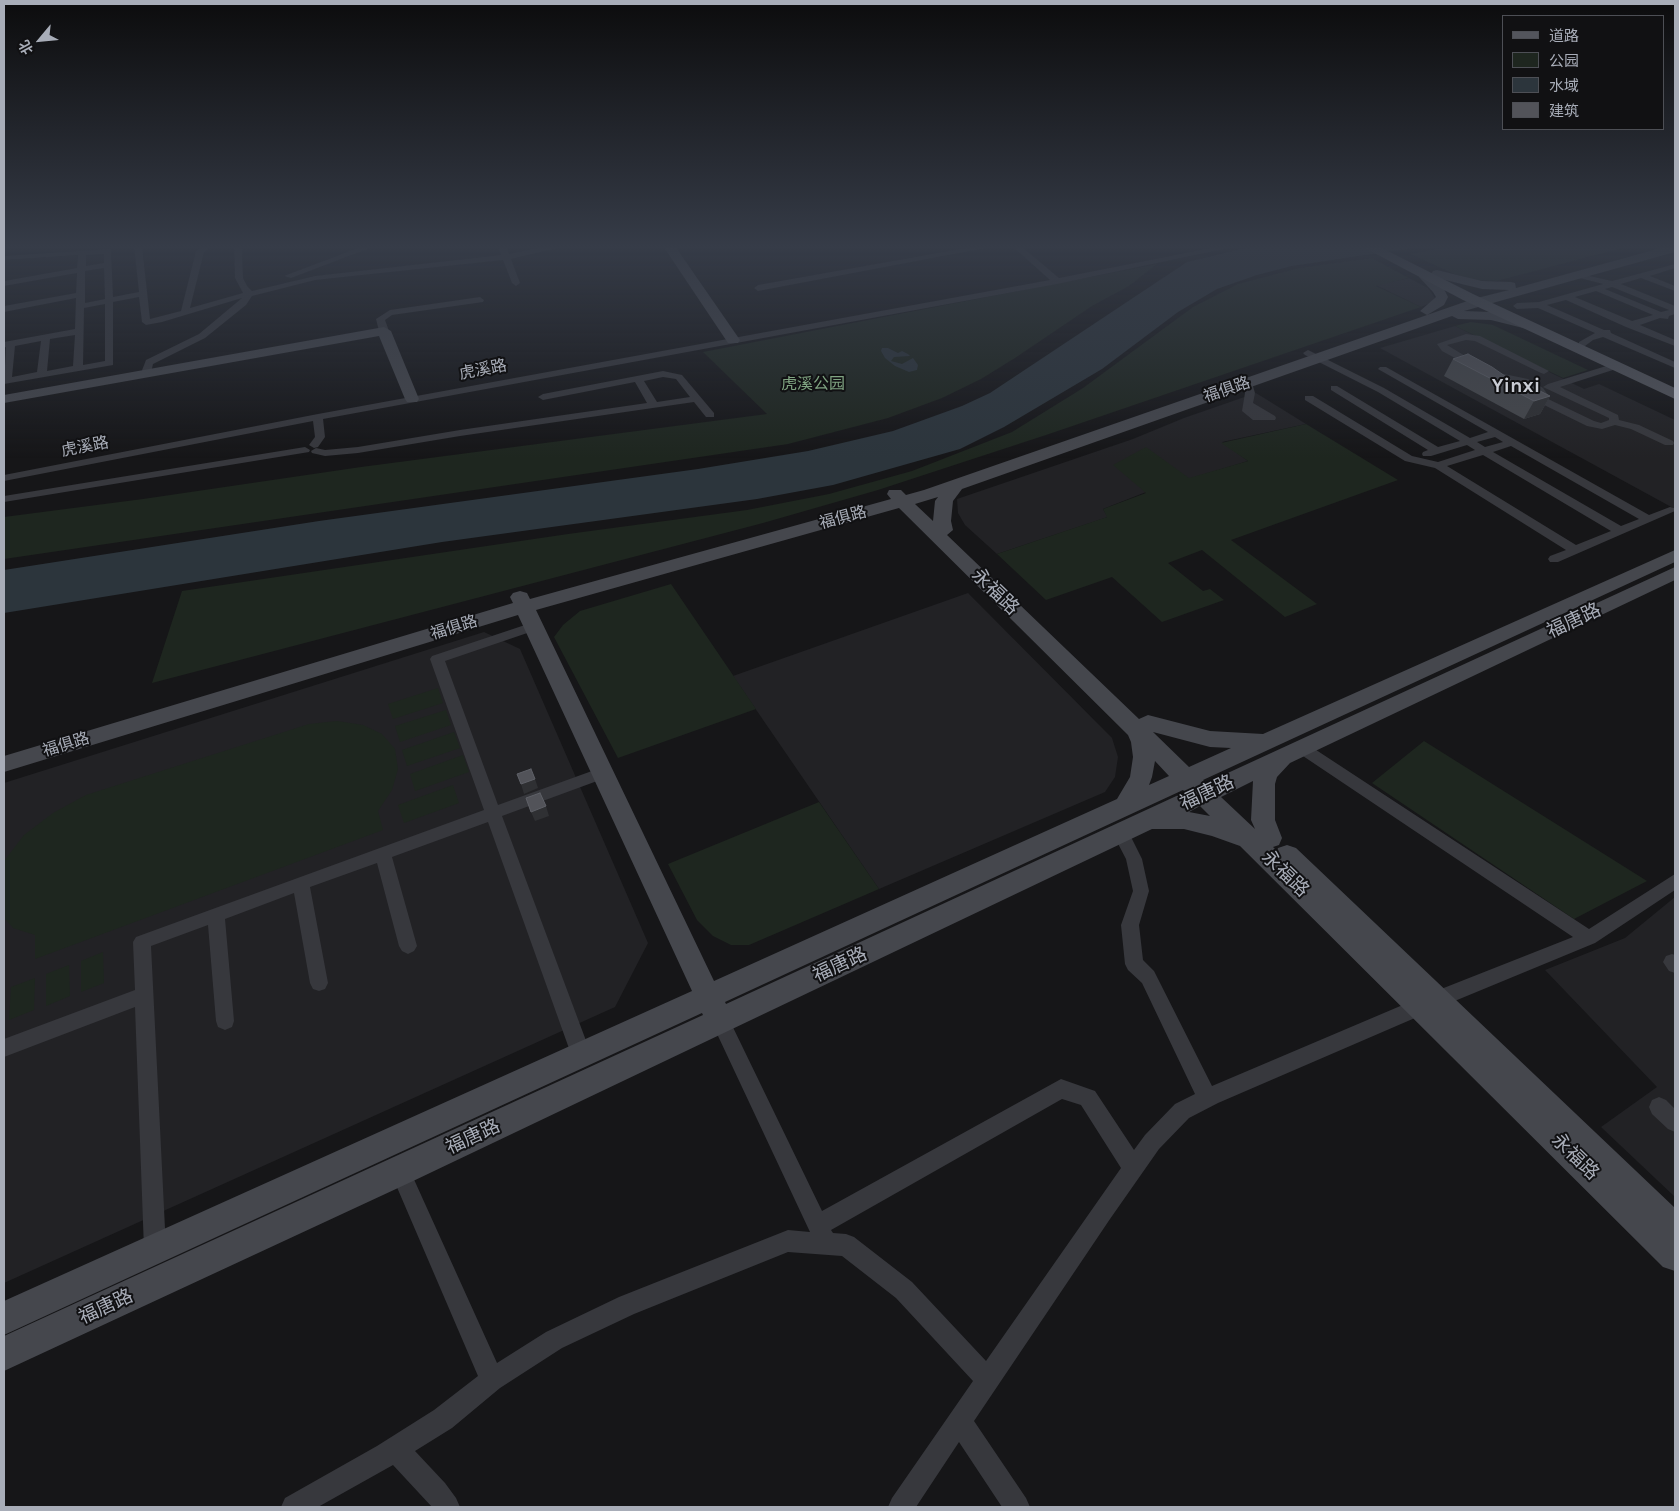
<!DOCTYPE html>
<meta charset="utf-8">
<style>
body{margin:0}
#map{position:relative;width:1679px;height:1511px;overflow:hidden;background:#161618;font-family:Karla,"Noto Sans SC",sans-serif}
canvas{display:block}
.frame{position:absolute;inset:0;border:5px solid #a8adb8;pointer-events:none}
.legend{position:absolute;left:1502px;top:15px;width:162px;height:115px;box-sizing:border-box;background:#111113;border:1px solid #4d4f55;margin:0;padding:6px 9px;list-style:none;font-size:15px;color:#a8adb8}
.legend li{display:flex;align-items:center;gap:10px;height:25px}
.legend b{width:25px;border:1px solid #4d4f55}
.north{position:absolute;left:15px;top:15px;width:50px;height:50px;-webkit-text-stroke:4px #111113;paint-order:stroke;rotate:242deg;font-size:14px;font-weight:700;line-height:20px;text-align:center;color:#a8adb8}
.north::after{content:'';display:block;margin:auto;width:18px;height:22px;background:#a8adb8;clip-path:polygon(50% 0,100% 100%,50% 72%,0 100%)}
</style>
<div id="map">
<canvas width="1679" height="1511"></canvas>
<div class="frame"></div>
<ul class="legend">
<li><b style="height:6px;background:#53555c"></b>道路</li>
<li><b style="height:14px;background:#1e261f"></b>公园</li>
<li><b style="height:14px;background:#2c353c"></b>水域</li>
<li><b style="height:14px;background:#525359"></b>建筑</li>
</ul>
<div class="north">北</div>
</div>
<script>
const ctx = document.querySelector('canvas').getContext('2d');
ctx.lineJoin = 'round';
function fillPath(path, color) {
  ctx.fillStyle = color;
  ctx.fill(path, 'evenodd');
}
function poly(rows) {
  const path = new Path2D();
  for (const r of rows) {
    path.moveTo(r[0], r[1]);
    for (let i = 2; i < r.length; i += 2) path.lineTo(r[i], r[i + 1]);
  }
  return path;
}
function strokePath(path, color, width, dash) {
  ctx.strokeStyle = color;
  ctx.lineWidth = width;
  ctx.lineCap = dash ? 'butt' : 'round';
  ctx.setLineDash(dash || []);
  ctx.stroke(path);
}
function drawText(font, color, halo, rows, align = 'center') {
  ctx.font = font + ' Karla,"Noto Sans SC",sans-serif';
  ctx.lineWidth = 4;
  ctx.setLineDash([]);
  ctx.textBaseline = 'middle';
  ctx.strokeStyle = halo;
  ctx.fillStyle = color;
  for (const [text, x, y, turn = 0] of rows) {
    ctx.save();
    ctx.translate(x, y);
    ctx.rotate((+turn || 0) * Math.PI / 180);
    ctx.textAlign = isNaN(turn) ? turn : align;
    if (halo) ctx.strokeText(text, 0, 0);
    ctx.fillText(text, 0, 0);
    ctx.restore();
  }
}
fillPath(poly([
 [1409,278,1428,288,1435,298,1431,303,1421,307,1376,285],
 [1455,326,1584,389,1599,384,1675,420,1675,509,1380,348],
 [1256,393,1306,424,1222,442,1248,461,1146,492,1103,509,1108,517,997,554,965,525,958,513,957,499,1133,439,1184,418],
 [968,593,1112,738,1118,757,1115,777,1105,792,879,889,733,676],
 [484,632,520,649,648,943,615,1007,4,1283,4,783],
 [1675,897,1675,1197,1601,1127,1657,1087,1545,970,1625,938]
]), '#222225');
fillPath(poly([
 [1454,246,1630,246,1497,281,1475,280,1454,274,1410,254],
 [1372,258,1409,278,1376,286,1421,307,1049,434,878,490,763,523,152,683,182,591,568,534,747,510,829,494,912,471,1012,432,1083,388,1193,307,1238,284,1299,268],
 [1157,264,1129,286,1092,306,1015,358,981,379,942,398,888,418,788,444,4,559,4,517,143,499,361,467,767,414,703,352],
 [1471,322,1493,325,1588,370,1563,378,1455,326],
 [1306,424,1398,480,1231,540,1317,604,1285,617,1202,550,1168,563,1203,591,1210,589,1224,600,1162,622,1112,577,1046,600,997,554,1107,517,1103,509,1146,493,1113,465,1146,447,1189,478,1248,461,1221,443],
 [671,584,756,709,618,758,554,637,563,625,580,611],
 [438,688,443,703,393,719,388,704],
 [446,710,451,725,400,742,395,726],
 [337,721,363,725,382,734,395,749,398,769,392,790,378,811,383,830,35,959,35,935,13,928,4,918,4,861,24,835,53,813,86,795,309,724],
 [454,732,460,748,407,766,402,750],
 [1424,741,1647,881,1574,919,1372,783],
 [463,755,469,772,415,791,410,774],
 [453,785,459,803,404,823,398,805],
 [819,802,879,889,749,945,731,945,713,936,697,920,668,864],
 [103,952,104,983,81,992,81,961],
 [69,965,70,996,46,1006,46,974],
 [35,978,34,1010,9,1020,11,987]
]), '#1e261f');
fillPath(poly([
 [1254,246,1426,246,1292,266,1257,275,1217,289,1178,312,1102,369,1004,427,960,449,833,485,757,499,442,542,4,613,4,570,319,521,698,469,808,451,893,431,962,406,990,393,1187,262],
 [882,348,888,348,898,353,902,351,908,354,910,356,894,357,891,361,902,364,913,358,918,365,917,370,909,372,895,366,885,358,881,351]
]), '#2c353c');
fillPath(poly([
 [134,246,142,246,150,319,181,311,196,251,202,246,212,246,204,252,190,308,243,293,235,278,234,246,242,246,243,278,247,286,252,291,315,276,501,255,498,246,506,246,509,254,548,246,565,246,511,259,520,283,516,286,512,283,503,260,315,280,252,296,246,305,205,338,153,364,151,373,146,376,141,373,146,360,199,334,242,298,162,322,146,325,142,322,139,297,113,302,113,365,4,384,6,347,4,348,4,342,75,329,76,298,4,312,4,306,76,293,77,273,4,286,4,281,77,268,78,255,4,260,4,256,111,249,113,297,139,292,134,246],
 [104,254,104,263,86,266,86,255,104,254],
 [104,268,105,299,85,303,85,271,104,268],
 [105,304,105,361,83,365,84,308,105,304],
 [75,335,73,366,47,371,50,339,75,335],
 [41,341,37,372,12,377,15,346,41,341],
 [363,246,375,246,291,278,284,276,363,246],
 [977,246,996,246,758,291,754,288,758,285,977,246],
 [1012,246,1021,246,1059,278,1221,246,1238,246,1057,284,323,419,325,437,318,447,314,448,309,445,315,437,313,421,4,481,4,475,318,414,1050,280,1012,246],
 [1675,264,1675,268,1650,276,1675,286,1675,291,1641,278,1621,284,1675,306,1675,314,1669,316,1668,319,1660,318,1640,325,1675,340,1675,346,1626,327,1566,300,1547,305,1604,330,1610,330,1611,333,1675,362,1675,368,1603,337,1593,340,1585,346,1579,346,1579,342,1595,333,1538,308,1517,309,1513,306,1517,303,1539,302,1603,284,1576,277,1576,273,1612,281,1675,264],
 [1612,287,1669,310,1661,312,1605,289,1612,287],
 [1596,291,1653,315,1632,321,1575,297,1596,291],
 [480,297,484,300,483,302,392,315,385,320,389,331,384,334,379,331,376,319,390,310,480,297],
 [1466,334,1480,336,1549,371,1544,374,1541,373,1475,341,1466,340,1447,345,1480,365,1480,369,1477,370,1442,351,1437,344,1466,334],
 [1308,350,1384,388,1470,438,1488,432,1378,369,1380,367,1386,367,1649,515,1670,507,1674,508,1675,511,1558,562,1550,562,1548,559,1550,556,1566,550,1435,468,1405,461,1305,400,1305,396,1313,396,1412,456,1438,462,1475,450,1467,445,1431,456,1423,456,1422,454,1423,452,1428,450,1331,390,1331,386,1337,386,1438,447,1460,441,1378,392,1305,355,1303,353,1308,350],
 [1495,437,1503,442,1485,447,1477,442,1495,437],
 [1511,446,1639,519,1621,526,1493,452,1511,446],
 [1483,455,1611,531,1576,545,1447,466,1483,455],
 [1616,363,1619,364,1619,368,1560,387,1618,415,1619,420,1639,425,1673,441,1674,443,1673,445,1665,445,1631,429,1615,425,1602,429,1587,426,1536,401,1524,403,1503,397,1485,384,1490,376,1499,373,1528,379,1543,388,1548,395,1546,398,1594,421,1601,423,1609,420,1609,418,1543,387,1548,384,1616,363],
 [1500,379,1522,383,1538,395,1524,397,1511,393,1495,383,1500,379],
 [663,371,682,375,714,413,714,417,706,417,694,402,460,436,358,453,325,456,312,453,311,451,316,448,325,450,358,447,460,430,647,403,635,382,543,400,538,397,543,394,663,371],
 [663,377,676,379,690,397,657,402,644,381,663,377],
 [1247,380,1252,383,1255,393,1253,403,1275,416,1276,418,1275,420,1253,420,1242,411,1245,393,1242,383,1247,380],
 [305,447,310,450,309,452,4,502,4,496,305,447],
 [534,622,541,626,539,629,445,661,498,805,603,767,608,769,611,773,608,777,502,816,591,1054,588,1060,581,1063,574,1060,571,1054,488,822,392,857,417,946,414,951,408,954,402,951,399,946,377,863,310,887,328,983,325,989,319,991,313,989,310,983,294,893,225,919,234,1021,232,1027,225,1030,218,1027,216,1021,208,925,151,946,166,1249,163,1257,155,1260,147,1257,144,1249,135,1007,4,1057,4,1039,135,990,133,942,136,937,484,810,430,659,432,656,534,622],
 [1302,743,1307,744,1589,929,1675,874,1675,890,1595,943,1445,1005,1218,1103,1189,1118,1159,1149,1110,1219,974,1421,1026,1498,1030,1507,1002,1507,959,1442,916,1507,888,1507,892,1498,973,1381,896,1298,842,1256,788,1252,634,1314,562,1348,500,1388,452,1428,415,1451,445,1483,456,1498,460,1507,432,1507,393,1465,318,1507,281,1507,285,1498,377,1446,434,1410,478,1376,390,1171,393,1164,400,1161,407,1164,497,1363,546,1332,619,1297,788,1230,810,1232,711,1021,713,1015,720,1012,727,1015,822,1211,1061,1079,1095,1091,1134,1150,1145,1135,1175,1104,1195,1094,1142,983,1128,970,1125,964,1121,925,1133,891,1126,859,1113,834,1115,829,1121,828,1127,829,1142,859,1149,891,1139,925,1143,960,1154,971,1212,1086,1431,993,1573,937,1297,752,1295,748,1297,744,1302,743],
 [1062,1099,1081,1105,1121,1168,986,1361,912,1282,854,1237,846,1234,833,1233,831,1230,1062,1099],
 [1672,954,1675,955,1675,973,1669,971,1663,962,1666,956,1672,954],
 [1659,1097,1666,1100,1675,1109,1675,1132,1668,1129,1652,1114,1649,1107,1652,1100,1659,1097]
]), '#37383d');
fillPath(poly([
 [663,246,675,246,740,340,738,343,728,343,663,246],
 [1668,246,1675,246,1675,252,1464,311,1491,312,1532,322,1534,325,1532,328,1527,329,1491,320,1458,319,1452,316,962,489,953,501,951,521,953,530,947,535,1139,719,1148,715,1210,731,1263,734,1675,550,1675,562,1203,780,1206,783,1675,567,1675,580,1290,763,1277,777,1275,784,1275,820,1282,838,1279,845,1273,847,1277,851,1278,848,1287,845,1296,848,1675,1208,1675,1271,1663,1267,1240,846,1212,836,1184,829,1152,829,411,1182,4,1371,4,1336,703,1015,702,1013,4,1335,4,1301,692,991,518,615,4,772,4,756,513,603,510,597,513,593,520,591,527,593,530,599,891,499,887,494,889,490,901,490,906,495,924,490,1473,299,1509,290,1482,289,1433,277,1431,274,1433,271,1437,270,1482,281,1511,282,1515,283,1516,288,1668,246],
 [938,497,935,501,933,521,915,504,938,497],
 [899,508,1128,735,1131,742,1133,757,1130,777,1117,799,714,981,536,610,899,508],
 [1153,732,1210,747,1231,748,1189,767,1153,732],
 [1155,761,1169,776,1149,785,1152,777,1155,761],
 [1253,781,1251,820,1255,829,1221,797,1253,781],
 [1183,790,1185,792,726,1004,725,1002,1183,790],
 [1200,806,1210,816,1189,812,1200,806],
 [1425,273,1429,274,1443,287,1448,297,1444,305,1427,315,1420,311,1436,297,1433,292,1419,277,1425,273],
 [384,327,391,331,419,399,417,402,407,402,405,399,379,336,4,403,4,395,384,327]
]), '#45474d');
fillPath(poly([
 [1361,246,1378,246,1473,294,1675,388,1675,399,1463,300,1361,246]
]), '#53555c');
fillPath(poly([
 [1453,359,1512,381,1550,396,1540,414,1524,419,1444,376]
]), '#47494d');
fillPath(poly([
 [1550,396,1540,414,1524,419,1534,401],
 [535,779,538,788,524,794,521,784],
 [546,806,549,816,535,821,531,812]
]), '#2f3033');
const building = poly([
 [1468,354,1492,367,1512,381,1530,386,1550,396,1534,401,1453,359,1468,354],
 [531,769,535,779,521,784,517,774,531,769],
 [540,793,546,806,531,812,526,798,540,793]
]);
fillPath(building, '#525359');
strokePath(building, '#5f6168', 1);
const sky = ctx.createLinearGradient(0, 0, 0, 458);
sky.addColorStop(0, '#0c0c0d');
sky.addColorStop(0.54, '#363c48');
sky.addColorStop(1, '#363c4800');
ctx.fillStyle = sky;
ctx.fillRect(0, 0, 1679, 458);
drawText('16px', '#a8adb8', '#111113', [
 ["虎溪路",483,370,-11],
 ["福俱路",1227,390,-19],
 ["虎溪路",85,447,-11],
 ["福俱路",843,518,-15],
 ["福俱路",454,628,-17],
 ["福俱路",66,745,-17]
]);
drawText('16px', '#7fa381', '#111113', [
 ["虎溪公园",813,384]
]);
drawText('19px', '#a8adb8', '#111113', [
 ["永福路",995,592,44],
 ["福唐路",1574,621,-25],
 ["福唐路",1207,793,-25],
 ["永福路",1285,874,44],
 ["福唐路",840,965,-25],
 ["福唐路",473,1137,-25],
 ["永福路",1575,1157,44],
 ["福唐路",106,1307,-25]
]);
drawText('bold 20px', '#c9ccd4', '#111113', [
 ["Yinxi",1516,386]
]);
</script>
